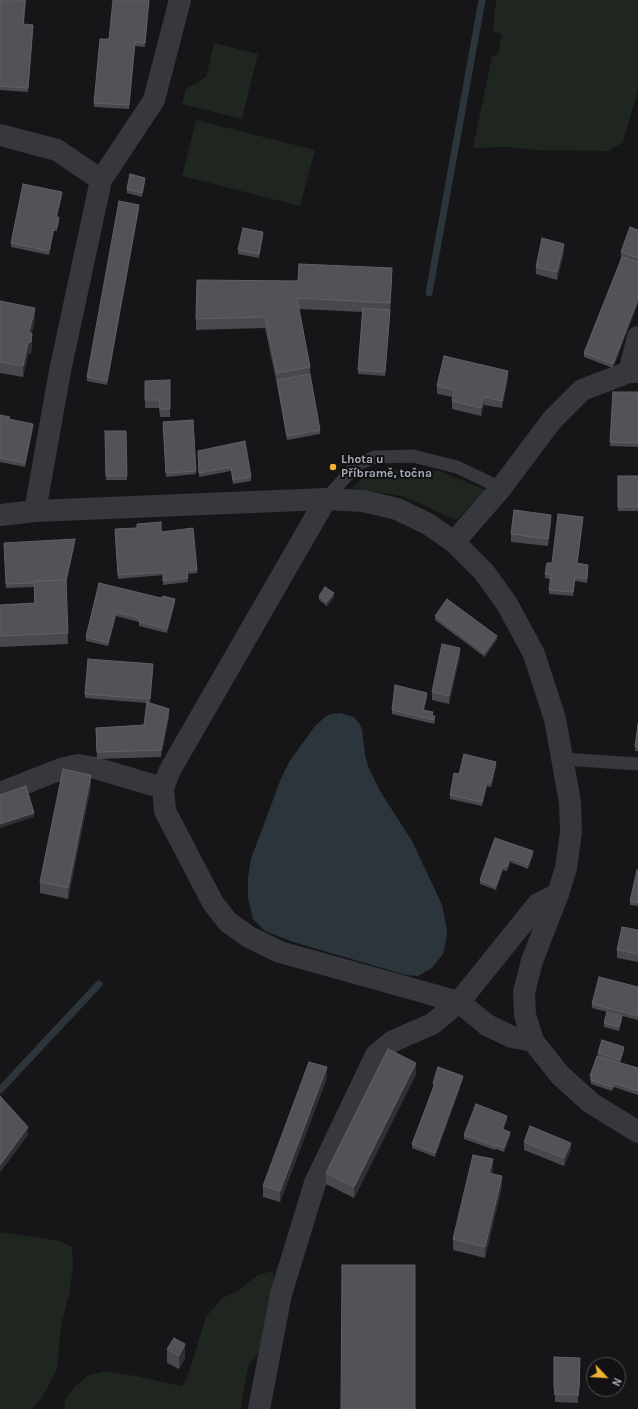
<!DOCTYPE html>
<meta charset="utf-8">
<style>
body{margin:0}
#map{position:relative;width:638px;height:1409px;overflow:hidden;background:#161618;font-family:Karla,sans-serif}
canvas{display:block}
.north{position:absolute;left:586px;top:1357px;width:40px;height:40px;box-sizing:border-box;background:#111113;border:1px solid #4d4f55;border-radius:50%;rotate:115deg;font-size:11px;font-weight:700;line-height:16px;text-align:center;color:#a8adb8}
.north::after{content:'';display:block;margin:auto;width:14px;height:18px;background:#f2b134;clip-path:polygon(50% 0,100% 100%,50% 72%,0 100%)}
</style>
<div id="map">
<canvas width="638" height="1409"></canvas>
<div class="north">N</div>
</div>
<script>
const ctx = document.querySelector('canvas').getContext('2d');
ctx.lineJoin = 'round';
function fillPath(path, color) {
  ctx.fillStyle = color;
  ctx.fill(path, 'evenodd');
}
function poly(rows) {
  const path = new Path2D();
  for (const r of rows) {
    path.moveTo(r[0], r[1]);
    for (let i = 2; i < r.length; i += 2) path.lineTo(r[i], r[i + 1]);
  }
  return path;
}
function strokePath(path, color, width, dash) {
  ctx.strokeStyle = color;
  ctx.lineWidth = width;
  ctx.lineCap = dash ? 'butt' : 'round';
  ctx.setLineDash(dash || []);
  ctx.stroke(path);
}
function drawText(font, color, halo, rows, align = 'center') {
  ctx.font = font + ' Karla,sans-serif';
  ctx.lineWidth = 4;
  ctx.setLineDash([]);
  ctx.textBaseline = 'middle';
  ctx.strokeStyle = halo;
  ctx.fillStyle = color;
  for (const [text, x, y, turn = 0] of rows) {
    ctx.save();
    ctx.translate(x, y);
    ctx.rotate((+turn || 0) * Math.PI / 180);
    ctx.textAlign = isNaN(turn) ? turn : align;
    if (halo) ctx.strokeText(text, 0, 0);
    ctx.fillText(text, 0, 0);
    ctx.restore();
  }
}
fillPath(poly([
 [496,0,638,0,638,90,623,142,609,151,535,150,508,147,473,148,492,56,498,54,502,34,493,31],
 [214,43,258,54,242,119,182,104,186,89,206,77],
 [196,120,315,150,300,206,182,176],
 [372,469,439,471,486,490,456,520,405,497,352,488],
 [0,1232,60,1241,72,1247,73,1266,69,1294,61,1325,57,1369,43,1396,32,1409,0,1409],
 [272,1271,276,1280,261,1349,249,1364,244,1388,241,1409,64,1409,65,1400,75,1386,89,1375,106,1371,135,1376,182,1386,187,1378,206,1317,222,1298,237,1291,258,1275]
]), '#1e261f');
fillPath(poly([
 [340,713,354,717,359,723,362,729,365,755,368,766,380,791,412,841,442,905,447,930,446,941,443,954,432,968,418,976,406,975,293,942,265,931,253,919,248,898,248,877,251,859,280,781,289,762,315,726,325,717,331,714]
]), '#2c353c');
strokePath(poly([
 [429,293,482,0],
 [0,1090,99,984]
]), '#2c353c', 7);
strokePath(poly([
 [326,499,350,472,360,463,375,457,413,456,457,467,501,488],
 [563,759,638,764]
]), '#37383d', 13);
strokePath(poly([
 [0,135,57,150,101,180],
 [629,372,638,337],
 [326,499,170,770,163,788,165,811,213,903,228,922,249,937,280,952,459,1002,487,1025,512,1037,533,1041],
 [35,511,60,371,101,180,154,100,180,0],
 [454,542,501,488,552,420,582,390,629,372,638,372],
 [0,793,61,769,78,765,95,768,163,788],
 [259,1409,281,1294,315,1183,376,1055,393,1041,432,1024,459,1002,538,904,558,894]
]), '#37383d', 22);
strokePath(poly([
 [0,515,35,511,326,499,363,501,397,509,428,524,454,542,484,572,507,604,534,654,555,719,570,802,571,832,566,868,558,894,532,961,524,992,525,1015,533,1041,560,1075,591,1103,638,1132]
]), '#37383d', 22);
fillPath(poly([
 [0,0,26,0,24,24,33,28,28,92,0,90],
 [149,0,145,47,135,46,129,109,94,107,94,103,109,39],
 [145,182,142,197,127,193,127,189],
 [62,196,57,217,59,221,57,231,54,231,49,255,11,247,11,243],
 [139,209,107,385,87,381,87,377],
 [638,230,638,303,613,368,584,357,584,353,621,260,621,252],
 [263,236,259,258,238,254,238,250],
 [564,252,557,280,536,274,536,267],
 [392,279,390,314,385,376,358,374,362,312,299,309,310,367,310,374,320,430,320,434,287,440,277,384,265,328,196,330,196,319,298,281],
 [0,301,35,319,32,333,32,345,31,353,28,354,23,377,0,373],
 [508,379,502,408,484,405,481,416,452,409,452,401,453,397,437,394,437,386],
 [170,380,170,417,160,417,159,408,145,408,145,381],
 [638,392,638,447,610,446,610,442],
 [0,416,33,428,25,467,0,462],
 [163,426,196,471,196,474,166,477],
 [105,431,126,431,127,480,106,480],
 [198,451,251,477,251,481,233,484,231,471,199,477],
 [618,476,638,476,638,511,618,511],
 [583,520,577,563,588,569,587,583,575,581,573,596,549,594,550,579,545,578,545,574],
 [551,523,548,546,511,542,511,534],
 [137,524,161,532,197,570,197,573,187,574,188,582,163,585,163,575,118,579,115,533,137,528],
 [4,543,75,543,66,583,68,644,0,647,0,605,34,603,34,587,6,588],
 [99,583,175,603,167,633,139,626,139,622,116,616,108,646,86,641,86,637],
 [319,596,334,597,327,606,319,600],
 [435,616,497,639,485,657,435,620],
 [460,656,449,704,432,700,432,692],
 [153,668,150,703,169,717,161,757,97,759,96,728,144,725,147,703,85,698,85,694],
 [427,697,424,710,433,716,435,720,434,724,392,714,392,710],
 [638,724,638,751,635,751],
 [496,766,491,787,487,786,482,806,450,799,450,795,459,774],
 [91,786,68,899,40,893,40,882],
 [495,838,533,855,528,869,510,862,507,871,503,870,496,890,480,884,480,880],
 [638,870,638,906,630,905,630,901],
 [638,930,638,962,617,958,617,950],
 [638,987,638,1020,592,1008,592,1004],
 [622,1020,619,1031,604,1027,604,1023],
 [624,1051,620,1063,638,1068,638,1095,614,1087,612,1091,591,1084,590,1076,598,1056,598,1053],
 [416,1074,354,1198,326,1184,326,1173],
 [327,1078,280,1202,263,1197,263,1186],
 [463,1079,435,1157,412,1148,412,1144,433,1087,433,1083],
 [507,1120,503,1130,510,1136,504,1152,496,1149,495,1150,464,1139,464,1135],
 [524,1142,571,1150,564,1166,524,1150],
 [493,1170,492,1173,502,1186,485,1258,453,1250,453,1239],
 [167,1349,185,1358,179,1369,167,1363],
 [554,1357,580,1358,579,1396,578,1396,578,1403,555,1402,555,1395,554,1395]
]), '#47494d');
fillPath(poly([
 [145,178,145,182,142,197,142,193],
 [62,192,62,196,56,220,56,217],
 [139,205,139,209,107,385,107,381],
 [59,217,59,221,57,231,57,227],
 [54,227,54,231,49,255,49,251],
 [263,232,263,236,259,258,259,254],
 [564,244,564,252,557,280,557,272],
 [392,268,390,314,385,376,390,310],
 [638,299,638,303,613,368,613,364],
 [35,308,35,319,29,343,32,334,32,345,31,353,28,354,23,377,23,366,29,332],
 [508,371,508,379,502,408,502,401],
 [484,397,484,405,481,416,481,408],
 [33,424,33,428,25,467,25,463],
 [551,515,551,523,548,546,548,539],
 [583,517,583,520,577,567,577,563],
 [75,539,75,543,66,585,66,581],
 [334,593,334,597,327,606,327,602],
 [175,599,175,603,167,633,167,629],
 [116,612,116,616,108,646,108,643],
 [497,636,497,639,485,657,485,653],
 [460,648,460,656,449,704,449,696],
 [427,693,427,697,423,714,423,710],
 [169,709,169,717,161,757,161,750],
 [496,762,496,766,491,787,491,783],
 [91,775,91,786,68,899,68,888],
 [487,782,487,786,482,806,482,802],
 [34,813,34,817,0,828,0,824],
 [533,851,533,855,528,869,528,865],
 [510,858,510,862,507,871,507,867],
 [503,866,503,870,496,890,496,886],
 [622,1016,622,1020,619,1031,619,1027],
 [624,1047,624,1051,620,1064,620,1060],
 [416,1063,416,1074,354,1198,354,1187],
 [327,1067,327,1078,280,1202,280,1191],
 [463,1076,463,1079,435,1157,435,1153],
 [507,1116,507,1120,502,1133,502,1129],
 [28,1127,28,1135,0,1173,0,1165],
 [510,1132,510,1136,504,1152,504,1148],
 [571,1143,571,1150,564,1166,564,1158],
 [493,1159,493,1170,489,1184,489,1173],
 [502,1176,502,1186,485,1258,485,1247],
 [185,1344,185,1358,179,1369,179,1356]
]), '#2f3033');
const building = poly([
 [0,0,25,0,23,24,33,25,28,88,0,86,0,0],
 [113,0,149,0,145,43,135,42,129,105,94,103,100,39,109,39,113,0],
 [130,174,145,178,142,193,127,189,130,174],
 [23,184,62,192,56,217,59,217,57,227,54,227,49,251,11,243,23,184],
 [119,201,139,205,107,381,87,377,119,201],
 [630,227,638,230,638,258,621,252,630,227],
 [243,228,263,232,259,254,238,250,243,228],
 [542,238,564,244,557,272,536,267,542,238],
 [622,257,638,262,638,299,613,364,584,353,622,257],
 [299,264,392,268,390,303,297,298,310,367,277,373,265,317,196,319,197,280,298,281,299,264],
 [0,301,35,308,29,332,32,334,31,342,28,343,23,366,0,362,0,301],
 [363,308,390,310,385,372,358,370,363,308],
 [444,356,508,371,502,401,484,397,481,408,452,401,454,390,437,386,444,356],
 [310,374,320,430,287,436,277,380,310,374],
 [170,380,170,409,160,409,159,400,145,400,145,381,170,380],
 [613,392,638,392,638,443,610,442,613,392],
 [0,415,10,417,9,419,33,424,25,463,0,458,0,415],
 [193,420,196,471,166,473,163,422,193,420],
 [105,431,126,431,127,476,106,476,105,431],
 [245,441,251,477,233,480,231,467,199,473,198,451,245,441],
 [618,476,638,476,638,507,618,507,618,476],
 [514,510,551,515,548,539,511,534,514,510],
 [558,514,583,517,577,563,588,565,587,579,575,577,573,592,549,590,551,575,545,574,547,563,552,563,558,514],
 [161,522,161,532,193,528,197,570,187,570,188,578,163,581,163,572,118,575,115,529,137,528,137,524,161,522],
 [75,539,66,580,34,581,34,583,6,584,4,543,75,539],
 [66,580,68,633,0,636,0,605,35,603,34,581,66,580],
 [99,583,161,598,163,596,175,599,167,629,139,622,139,618,116,612,108,643,86,637,99,583],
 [325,587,334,593,327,602,319,596,325,587],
 [447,599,497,636,485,653,435,616,447,599],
 [442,644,460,648,449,696,432,692,442,644],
 [88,659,153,664,150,699,85,694,88,659],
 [395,685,427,693,423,710,433,712,432,716,435,716,434,720,392,710,395,685],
 [147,702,169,709,161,750,97,752,96,728,144,725,147,702],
 [638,724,638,747,635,747,638,724],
 [464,754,496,762,491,783,487,782,482,802,450,795,454,773,459,774,464,754],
 [63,769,91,775,68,888,40,882,63,769],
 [26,786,34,813,0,824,0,795,26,786],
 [495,838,533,851,528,865,510,858,507,867,503,866,496,886,480,880,495,838],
 [637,870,638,870,638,903,630,901,637,870],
 [622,927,638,930,638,954,617,950,622,927],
 [599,977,638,987,638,1016,592,1004,599,977],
 [607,1012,622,1016,619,1027,604,1023,607,1012],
 [602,1040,624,1047,620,1060,598,1053,602,1040],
 [388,1049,416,1063,354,1187,326,1173,388,1049],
 [597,1056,638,1068,638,1091,614,1083,612,1087,591,1080,592,1076,590,1076,597,1056],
 [309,1062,327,1067,280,1191,263,1186,309,1062],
 [438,1067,463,1076,435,1153,412,1144,435,1084,433,1083,438,1067],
 [0,1096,28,1127,0,1165,0,1096],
 [476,1104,507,1116,502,1129,510,1132,504,1148,496,1145,495,1146,464,1135,476,1104],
 [530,1126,571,1143,564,1158,524,1142,530,1126],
 [473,1155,493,1159,489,1173,502,1176,485,1247,453,1239,473,1155],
 [342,1265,415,1265,415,1409,341,1409,342,1265],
 [174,1338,185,1344,179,1356,167,1349,174,1338],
 [554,1357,580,1358,579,1389,578,1389,578,1395,555,1394,555,1388,554,1388,554,1357]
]);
fillPath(building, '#525359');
strokePath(building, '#5f6168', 1);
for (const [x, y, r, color] of [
 [333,467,4,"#f2b134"]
]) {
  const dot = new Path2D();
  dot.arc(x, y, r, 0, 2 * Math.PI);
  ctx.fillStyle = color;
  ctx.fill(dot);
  strokePath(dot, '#111113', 1.5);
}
drawText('bold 12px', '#a8adb8', '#111113', [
 ["Lhota u",341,460],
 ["Příbramě, točna",341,474]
], 'left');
</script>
